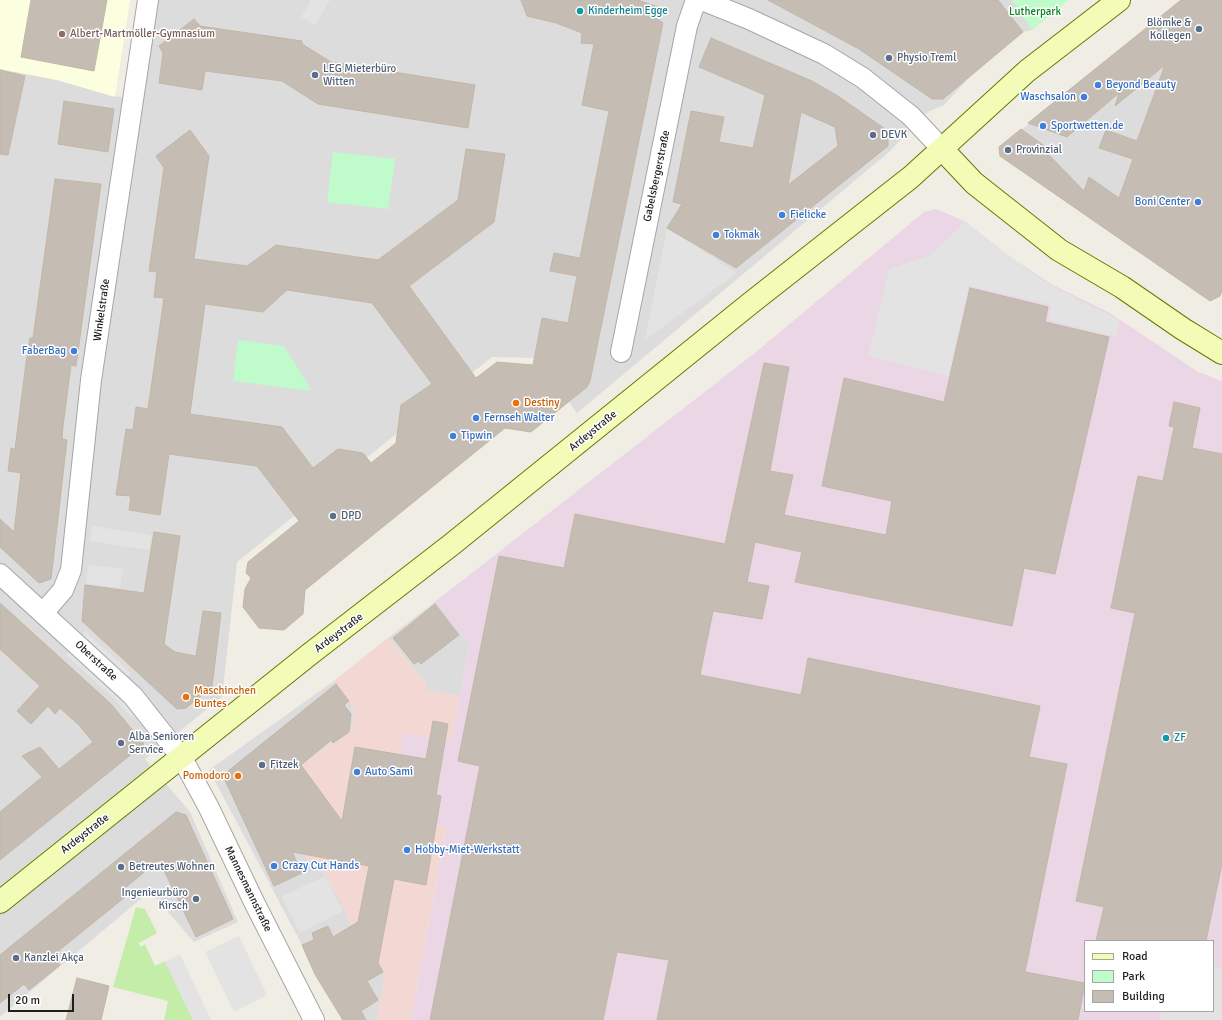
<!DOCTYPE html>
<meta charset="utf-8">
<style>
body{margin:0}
#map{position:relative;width:1222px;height:1020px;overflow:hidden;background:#f0ede5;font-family:Signika,sans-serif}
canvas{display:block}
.legend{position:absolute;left:1084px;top:940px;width:130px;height:72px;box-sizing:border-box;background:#fff;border:1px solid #a5a5a5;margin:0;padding:5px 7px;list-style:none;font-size:12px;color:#1f1f1f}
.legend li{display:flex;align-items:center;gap:8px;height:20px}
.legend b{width:20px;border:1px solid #a5a5a5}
.scale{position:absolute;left:8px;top:994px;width:66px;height:18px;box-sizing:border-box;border:2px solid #1f1f1f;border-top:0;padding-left:5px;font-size:12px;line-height:14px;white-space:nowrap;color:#1f1f1f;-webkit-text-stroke:3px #fff;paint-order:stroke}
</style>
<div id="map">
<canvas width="1222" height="1020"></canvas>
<ul class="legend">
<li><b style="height:5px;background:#f2fcb6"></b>Road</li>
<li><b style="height:11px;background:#c0fccb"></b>Park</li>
<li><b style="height:11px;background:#c5bdb4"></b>Building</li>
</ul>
<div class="scale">20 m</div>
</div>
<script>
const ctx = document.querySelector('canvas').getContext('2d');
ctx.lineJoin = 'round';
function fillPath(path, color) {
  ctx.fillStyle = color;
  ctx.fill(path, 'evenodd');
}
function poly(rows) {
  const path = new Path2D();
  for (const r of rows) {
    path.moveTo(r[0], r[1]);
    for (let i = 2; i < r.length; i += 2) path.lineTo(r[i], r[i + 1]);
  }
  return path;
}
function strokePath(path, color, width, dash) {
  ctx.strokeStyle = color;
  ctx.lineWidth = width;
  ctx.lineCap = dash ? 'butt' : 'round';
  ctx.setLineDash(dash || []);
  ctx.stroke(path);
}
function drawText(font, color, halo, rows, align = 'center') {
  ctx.font = font + ' Signika,sans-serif';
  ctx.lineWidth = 3;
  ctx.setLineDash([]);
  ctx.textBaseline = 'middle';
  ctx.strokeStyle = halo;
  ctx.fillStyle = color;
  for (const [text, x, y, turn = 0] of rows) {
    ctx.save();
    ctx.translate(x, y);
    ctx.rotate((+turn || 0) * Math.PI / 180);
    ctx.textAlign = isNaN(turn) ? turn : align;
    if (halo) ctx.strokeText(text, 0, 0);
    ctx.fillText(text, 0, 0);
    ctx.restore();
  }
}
fillPath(poly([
 [149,0,1068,0,1032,30,1023,32,976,70,944,105,928,112,889,152,577,413,538,358,492,357,237,562,222,697,145,759,190,812,238,922,194,942,150,891,0,1017,0,69,57,80,127,99],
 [1181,0,1173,153,1138,252,1000,156,1000,147],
 [436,601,464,637,470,640,460,696,425,690,426,683,388,638],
 [334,681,354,708,353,729,301,765,312,820,306,857,325,874,345,910,356,944,385,973,377,1020,342,1020,315,976,300,941,209,770]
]), '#dddcdc');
fillPath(poly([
 [388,638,426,683,426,690,460,696,452,741,394,793,381,815,447,826,411,1020,377,1020,385,973,356,944,345,910,325,874,306,857,312,820,301,765,353,729,354,708,334,681]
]), '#f2d7d3');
fillPath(poly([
 [936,209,966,222,1006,254,1051,284,1110,313,1198,372,1222,381,1222,1020,411,1020,447,827,381,815,394,793,404,733,452,741,470,640,464,637,436,601,756,352,924,212],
 [1085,941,1213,941,1213,1011,1085,1011]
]), '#ead6e4');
fillPath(poly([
 [0,0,130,0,115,97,57,80,0,69]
]), '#fcffdf');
fillPath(poly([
 [136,907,145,909,157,933,139,943,141,947,145,944,155,966,165,961,193,1020,164,1020,168,1001,113,987]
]), '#c3eda8');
fillPath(poly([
 [1012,0,1069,0,1032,30],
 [333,152,395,159,388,209,327,202],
 [238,340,284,346,312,391,233,381]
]), '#c0fccb');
fillPath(poly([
 [311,0,330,0,315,25,301,17],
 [965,222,1039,278,1080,301,1120,320,1116,337,1048,320,1051,305,969,286,948,376,868,356,889,269,930,255],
 [667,228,737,273,645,340],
 [92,526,151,535,149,550,90,541],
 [88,565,123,569,120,588,86,583],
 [85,631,131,673,127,677,82,635],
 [69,651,117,693,135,713,131,717,113,698,66,655],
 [325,876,343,911,300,933,281,897],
 [239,936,267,995,234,1012,205,952],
 [180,954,211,1020,193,1020,165,962],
 [1213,967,1222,969,1222,1020,1159,1020,1161,1011,1213,1011]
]), '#e3e3e3');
const building = poly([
 [31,0,107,0,94,71,21,57,31,0],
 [521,0,638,0,658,7,656,18,663,23,590,381,587,387,531,432,505,428,305,590,303,614,284,630,259,628,243,607,245,589,251,578,246,573,248,562,299,521,257,466,169,454,160,515,129,510,131,496,116,495,126,429,133,430,136,407,148,409,164,298,154,297,157,272,149,271,164,168,156,156,190,130,209,156,194,259,247,266,276,245,378,260,458,200,466,149,505,154,494,222,409,286,476,378,497,362,533,365,542,318,568,323,577,276,550,271,554,253,580,258,609,111,582,105,594,44,581,43,582,33,556,23,527,16,521,0],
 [287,290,372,303,432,384,401,405,396,443,371,463,363,453,338,449,313,468,282,427,190,414,205,304,263,312,287,290],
 [768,0,998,0,1023,32,943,99,932,99,859,49,768,0],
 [1181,0,1222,0,1222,291,1220,296,1210,301,1000,156,999,147,1021,129,1050,150,1047,153,1084,191,1089,177,1119,198,1133,159,1099,148,1106,130,1137,141,1165,65,1115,106,1119,93,1067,137,1028,123,1181,0],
 [194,19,200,26,302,41,302,44,331,62,475,85,468,128,318,104,282,81,205,71,202,90,159,83,163,53,159,46,194,19],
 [711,38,812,81,838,96,888,131,888,146,736,268,667,228,682,204,673,202,691,111,724,117,719,142,753,148,765,95,699,67,711,38],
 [801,112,835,127,838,146,788,185,801,112],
 [0,70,25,76,8,155,0,154,0,70],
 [64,101,114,109,108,152,58,144,64,101],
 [55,179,101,184,76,366,71,365,63,426,62,439,67,440,51,579,39,583,0,547,0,519,14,532,21,473,8,471,11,448,15,449,26,363,30,338,33,338,55,179],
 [970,288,1048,307,1045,322,1109,337,1055,574,1024,568,1012,626,795,582,802,552,755,542,747,582,769,586,762,619,713,611,700,675,801,695,808,658,1040,706,1029,757,1067,764,1025,972,1085,983,1078,1020,657,1020,669,960,617,952,603,1020,430,1020,480,766,458,761,499,556,564,568,575,514,725,544,764,363,789,367,770,471,793,475,784,515,886,535,892,501,822,486,844,378,944,402,970,288],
 [1174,402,1200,408,1192,448,1222,454,1222,864,1206,941,1096,941,1104,907,1076,901,1135,613,1111,608,1138,476,1163,481,1174,427,1169,426,1174,402],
 [154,532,180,536,164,644,175,652,196,656,203,611,221,613,212,687,186,708,177,709,82,621,85,585,144,593,154,532],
 [0,603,111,704,144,744,0,860,0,812,42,777,22,756,40,747,59,769,93,742,79,725,60,708,55,714,48,706,31,724,17,711,40,686,0,649,0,603],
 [435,604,459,635,421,664,419,661,414,664,393,638,435,604],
 [336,684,349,701,344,705,351,714,349,732,333,743,331,740,301,765,342,821,355,747,426,759,433,721,448,724,436,795,441,796,426,885,394,879,378,963,383,972,367,981,378,1000,361,1011,366,1020,343,1020,315,974,302,945,314,940,312,933,328,926,333,937,358,922,369,866,292,852,302,873,274,886,225,780,227,772,336,684],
 [176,812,186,815,233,919,196,937,159,860,125,888,130,893,52,956,60,965,29,990,24,984,0,1003,0,955,176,812],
 [77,978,109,986,101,1020,66,1020,77,978]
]);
fillPath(building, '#c5bdb4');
strokePath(building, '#c3b6a6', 1);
const street = poly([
 [702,0,749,19,824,54,863,78,911,116,942,149],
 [621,352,687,26,696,0],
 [0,574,133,696,182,758,209,808,254,902,314,1020],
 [43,613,63,590,71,570,91,380,148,0]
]);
const secondary = poly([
 [942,149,974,183,1059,250,1122,287,1183,329,1222,353],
 [0,902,310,654,451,545,752,302,911,177,1027,71,1119,0]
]);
strokePath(street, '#a6a6a6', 22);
strokePath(secondary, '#627c00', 24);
strokePath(street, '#fff', 20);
strokePath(secondary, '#f2fcb6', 22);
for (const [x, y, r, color] of [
 [580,11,4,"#0f9aa8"],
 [1199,29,4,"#5c6f8a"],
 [62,34,4,"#8d6e63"],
 [889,58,4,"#5c6f8a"],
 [315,75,4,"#5c6f8a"],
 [1098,85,4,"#3f7fe0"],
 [1084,97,4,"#3f7fe0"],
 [1043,126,4,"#3f7fe0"],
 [873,135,4,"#5c6f8a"],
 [1008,150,4,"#5c6f8a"],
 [1198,202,4,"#3f7fe0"],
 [782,215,4,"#3f7fe0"],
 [716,235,4,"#3f7fe0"],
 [74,351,4,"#3f7fe0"],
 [516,403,4,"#e8710a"],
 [476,418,4,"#3f7fe0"],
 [453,436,4,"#3f7fe0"],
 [333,516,4,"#5c6f8a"],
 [186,697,4,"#e8710a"],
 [1166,738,4,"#0f9aa8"],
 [121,743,4,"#5c6f8a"],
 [262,765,4,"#5c6f8a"],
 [357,772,4,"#3f7fe0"],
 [238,776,4,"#e8710a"],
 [407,850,4,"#3f7fe0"],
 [274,866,4,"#3f7fe0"],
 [121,867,4,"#5c6f8a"],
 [196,899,4,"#5c6f8a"],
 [16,958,4,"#5c6f8a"]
]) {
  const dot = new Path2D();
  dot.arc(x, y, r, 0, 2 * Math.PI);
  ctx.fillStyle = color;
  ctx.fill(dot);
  strokePath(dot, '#fff', 1.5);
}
drawText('11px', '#0d838f', '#fff', [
 ["Kinderheim Egge",588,11],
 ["ZF",1174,738]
], 'left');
drawText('11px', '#06831e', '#fff', [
 ["Lutherpark",1035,12]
]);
drawText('11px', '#4e5e75', '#fff', [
 ["Blömke &",1191,23,"right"],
 ["Kollegen",1191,36,"right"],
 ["Physio Treml",897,58],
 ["LEG Mieterbüro",323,69],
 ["Witten",323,82],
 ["DEVK",881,135],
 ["Provinzial",1016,150],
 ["DPD",341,516],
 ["Alba Senioren",129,737],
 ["Service",129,750],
 ["Fitzek",270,765],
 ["Betreutes Wohnen",129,867],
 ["Ingenieurbüro",188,893,"right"],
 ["Kirsch",188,906,"right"],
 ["Kanzlei Akça",24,958]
], 'left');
drawText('11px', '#785e54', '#fff', [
 ["Albert-Martmöller-Gymnasium",70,34]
], 'left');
drawText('11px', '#366cbe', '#fff', [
 ["Beyond Beauty",1106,85],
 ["Waschsalon",1076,97,"right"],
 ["Sportwetten.de",1051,126],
 ["Boni Center",1190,202,"right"],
 ["Fielicke",790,215],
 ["Tokmak",724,235],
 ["FaberBag",66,351,"right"],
 ["Fernseh Walter",484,418],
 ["Tipwin",461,436],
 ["Auto Sami",365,772],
 ["Hobby-Miet-Werkstatt",415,850],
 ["Crazy Cut Hands",282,866]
], 'left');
drawText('11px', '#1f1f1f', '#fff', [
 ["Gabelsbergerstraße",657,176,-78],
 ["Winkelstraße",102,310,-82],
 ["Ardeystraße",593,431,-39],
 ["Ardeystraße",339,633,-37],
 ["Oberstraße",96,661,43],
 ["Ardeystraße",85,834,-38],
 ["Mannesmannstraße",248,889,64]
]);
drawText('11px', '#c56008', '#fff', [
 ["Destiny",524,403],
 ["Maschinchen",194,691],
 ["Buntes",194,704],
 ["Pomodoro",230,776,"right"]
], 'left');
</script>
